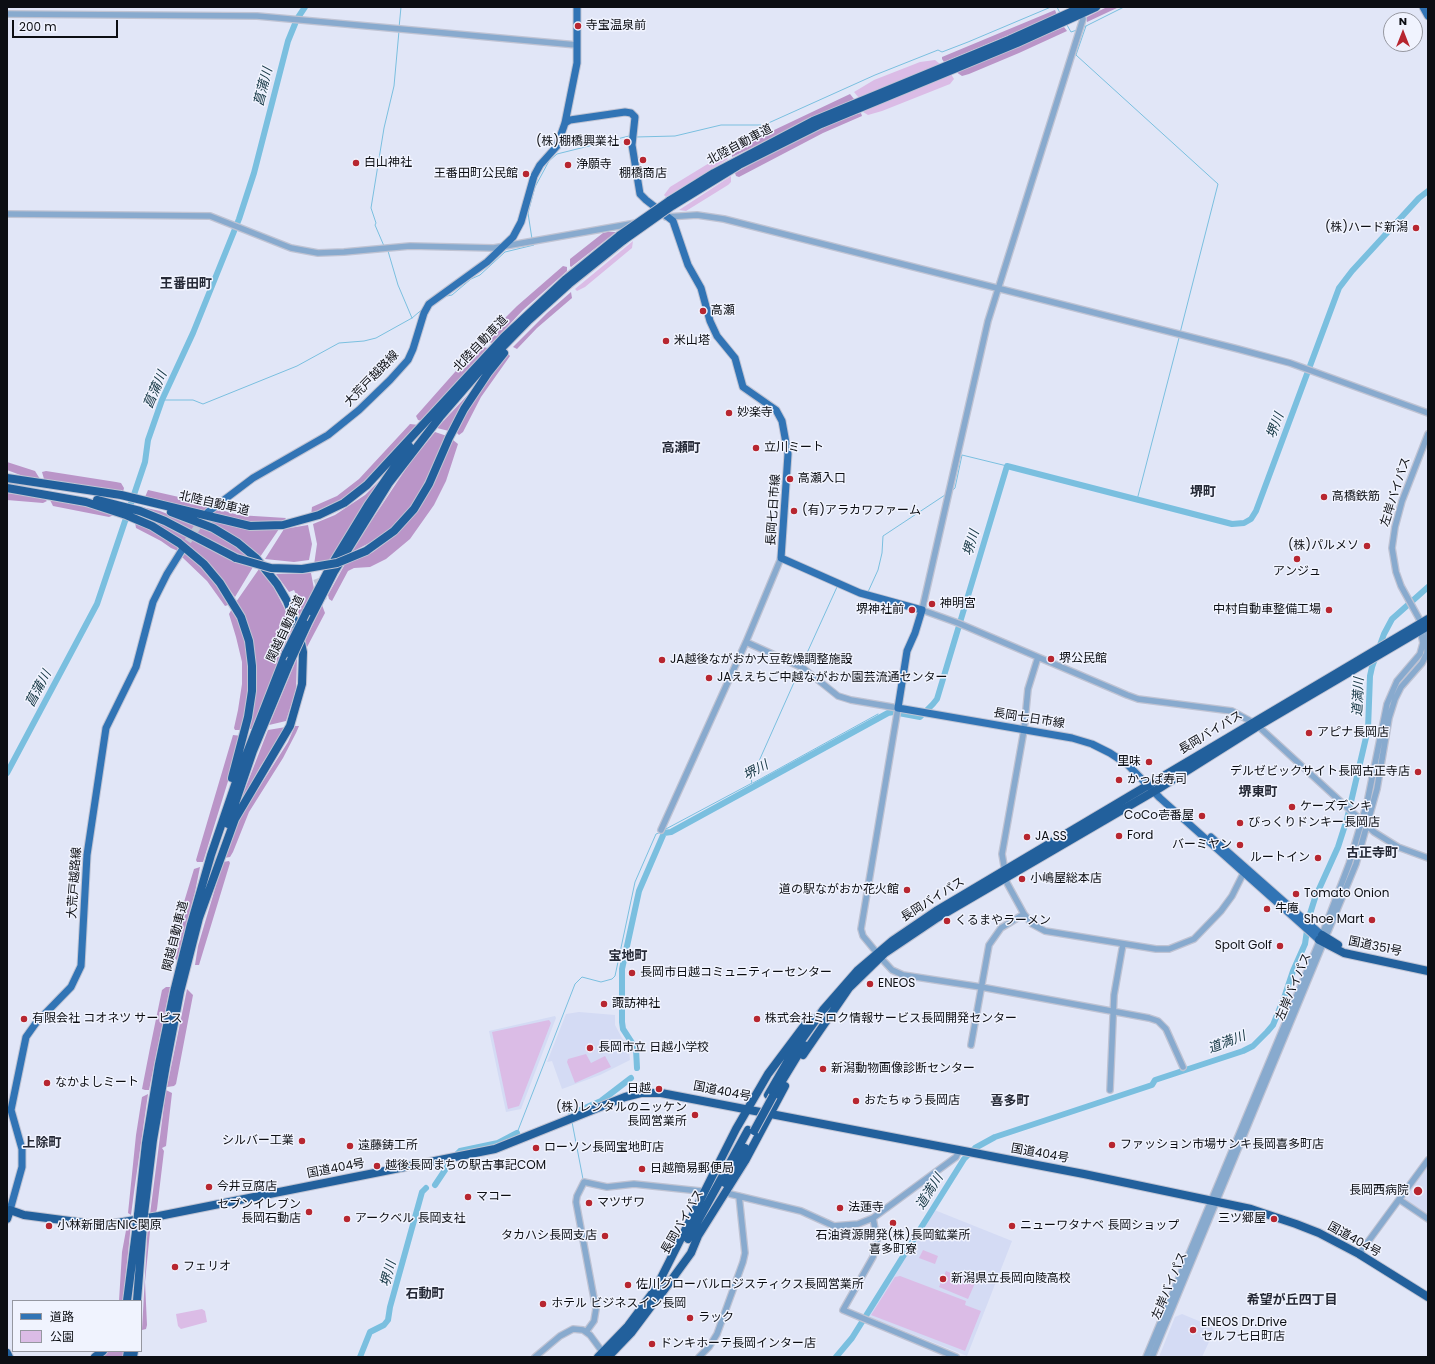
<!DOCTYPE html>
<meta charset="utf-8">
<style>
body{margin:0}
#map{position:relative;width:1435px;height:1364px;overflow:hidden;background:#e1e6f7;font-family:Poppins,"Noto Sans JP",sans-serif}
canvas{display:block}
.frame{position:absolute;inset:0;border:8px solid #0c0e13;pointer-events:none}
.legend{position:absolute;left:12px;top:1300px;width:130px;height:52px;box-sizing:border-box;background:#f0f3fe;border:1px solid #9597a0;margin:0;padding:5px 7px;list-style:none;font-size:12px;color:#0c0e13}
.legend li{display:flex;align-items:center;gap:8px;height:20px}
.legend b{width:20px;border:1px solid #9597a0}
.north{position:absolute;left:1383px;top:12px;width:40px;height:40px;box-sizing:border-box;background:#f0f3fe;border:1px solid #9597a0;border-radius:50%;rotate:0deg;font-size:11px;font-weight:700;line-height:16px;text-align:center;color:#0c0e13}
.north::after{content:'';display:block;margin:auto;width:14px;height:18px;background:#b72630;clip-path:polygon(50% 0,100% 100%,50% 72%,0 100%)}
.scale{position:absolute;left:12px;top:20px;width:106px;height:18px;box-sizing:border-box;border:2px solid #0c0e13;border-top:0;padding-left:5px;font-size:12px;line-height:14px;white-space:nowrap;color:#0c0e13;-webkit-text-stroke:3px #f0f3fe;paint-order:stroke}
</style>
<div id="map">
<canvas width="1435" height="1364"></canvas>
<div class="frame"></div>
<ul class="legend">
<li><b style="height:5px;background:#3174b5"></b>道路</li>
<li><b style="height:11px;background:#dbbce6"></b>公園</li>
</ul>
<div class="north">N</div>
<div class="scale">200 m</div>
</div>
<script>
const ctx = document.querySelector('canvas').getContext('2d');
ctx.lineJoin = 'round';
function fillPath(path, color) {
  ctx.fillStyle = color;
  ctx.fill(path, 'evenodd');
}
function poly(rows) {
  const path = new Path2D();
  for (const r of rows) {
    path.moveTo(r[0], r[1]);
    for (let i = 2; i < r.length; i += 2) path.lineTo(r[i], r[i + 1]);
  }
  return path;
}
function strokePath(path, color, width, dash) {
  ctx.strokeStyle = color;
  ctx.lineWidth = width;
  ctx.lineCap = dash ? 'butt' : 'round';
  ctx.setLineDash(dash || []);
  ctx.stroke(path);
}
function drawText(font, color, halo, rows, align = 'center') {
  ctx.font = font + ' Poppins,"Noto Sans JP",sans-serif';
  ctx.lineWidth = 3;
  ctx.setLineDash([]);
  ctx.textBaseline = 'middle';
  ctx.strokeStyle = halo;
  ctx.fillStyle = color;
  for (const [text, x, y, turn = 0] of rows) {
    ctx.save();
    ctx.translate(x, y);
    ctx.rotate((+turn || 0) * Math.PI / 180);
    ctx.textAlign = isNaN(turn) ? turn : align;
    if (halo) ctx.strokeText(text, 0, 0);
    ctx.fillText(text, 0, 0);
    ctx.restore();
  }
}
fillPath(poly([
 [579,1012,615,1015,615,1025,629,1051,630,1060,600,1075,562,1089,552,1061,547,1062,566,1014],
 [555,1016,556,1018,521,1109,506,1112,489,1031],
 [1428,1166,1428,1216,1405,1199,1404,1197],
 [932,1209,1012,1241,967,1356,867,1316],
 [1182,1314,1211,1326,1214,1331,1202,1357,1159,1357,1175,1317]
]), '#d4dbf4');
fillPath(poly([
 [935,60,940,64,859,98,854,92,874,80,920,62],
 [951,74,954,79,950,84,882,111,868,115,863,112,879,103],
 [724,154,728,159,666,197,664,195,670,187],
 [731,176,731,182,728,185,686,211,679,210],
 [633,241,632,248,585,287,577,291,575,289],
 [549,1020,551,1023,519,1106,508,1109,492,1032],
 [586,1054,591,1063,605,1056,611,1067,575,1083,567,1062,568,1059],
 [923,1250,938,1256,935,1264,919,1258],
 [946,1271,975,1283,968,1299,939,1287],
 [900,1276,966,1301,965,1305,981,1311,965,1351,871,1315,895,1277],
 [202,1309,205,1311,207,1322,181,1329,178,1326,176,1314]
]), '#dbbce6');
fillPath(poly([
 [1107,7,1119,7,1087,22,1087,17],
 [1055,10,1057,15,944,62,942,59,942,57],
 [1064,27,1067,31,1019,53,969,74,962,76,956,72],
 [850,94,854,99,732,157,732,150],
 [861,113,862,116,823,133,739,177,736,176,735,173,766,156,843,118],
 [607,232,616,232,571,267,570,266,570,259,603,233],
 [563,266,567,267,567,271,523,310,492,343,487,341,486,337,517,306],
 [571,292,572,298,537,328,517,349,513,347,547,313],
 [478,346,488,348,422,421,418,420,416,416],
 [508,354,510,356,481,397,463,432,459,435,456,432,469,407,493,372],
 [475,387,449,431,437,428],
 [410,424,419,425,353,494,311,516,312,507,337,496,359,479],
 [435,432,447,436,413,506,402,519,381,537,350,553,409,464],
 [453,440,458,444,446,481,434,505,410,539,386,559,370,567,354,568,348,571,332,601,329,599,328,595,345,564,373,552,389,540,418,511],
 [7,462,35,471,40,479,23,476,7,470],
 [46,471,116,482,121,483,124,488,123,492,44,479,42,472],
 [379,481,329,561,314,565,317,544,313,524,335,515,365,495],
 [148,490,201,502,209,507,205,513,145,497],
 [7,493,44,498,47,501,43,503,7,500],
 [49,498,72,502,116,514,109,517,53,506],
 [142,507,160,511,210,531,237,547,253,560,232,553,141,508],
 [218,509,238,515,286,518,282,523,261,524,235,521,211,514],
 [138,513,253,567,235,597,223,581,151,522,137,515],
 [205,518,279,529,260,557,203,521],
 [135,522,154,531,180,548,178,551,171,548,161,541,136,528],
 [308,525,312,544,309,560,294,562,265,559,284,529],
 [184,550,207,572,229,603,228,605,225,606,207,581,182,557,181,555],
 [259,569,271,582,294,627,253,729,249,729,256,675,236,602],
 [311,573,314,589,299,618,297,605,300,602,294,590,289,592,276,574],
 [322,605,325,613,306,649,304,643],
 [233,607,241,622,246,643,250,669,250,695,241,730,235,730,234,728,238,710,242,684,242,662,236,637,229,614],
 [297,658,296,690,286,721,269,725],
 [295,726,299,726,296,733,283,758,249,812,233,852,230,857,224,858,237,825,246,808,288,742],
 [286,727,260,767,238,807,268,730],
 [233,735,242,736,203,862,197,862,196,860],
 [229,861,230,863,199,965,195,965,198,946,223,862],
 [200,867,195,892,177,960,172,957,171,955,181,912,194,869],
 [166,987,170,987,149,1090,145,1090,142,1089,150,1048,162,990],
 [187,989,193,995,176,1084,174,1086,167,1087],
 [166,1090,172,1093,166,1146,162,1148,164,1151,157,1209,156,1212,150,1214],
 [148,1094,134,1192,131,1215,128,1213,136,1135,142,1097],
 [148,1221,151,1221,145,1282,147,1325,146,1329,142,1330],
 [131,1224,123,1301,119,1301,122,1252,127,1225],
 [107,1351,123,1351,123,1357,105,1357,103,1354]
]), '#ba95c8');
strokePath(poly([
 [1057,7,1060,13],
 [1067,25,1071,32,1077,30],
 [1086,26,1076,55,1218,184,1180,333],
 [1084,27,1124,7],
 [399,28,401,7],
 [636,137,675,136,721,125,764,125,875,75,938,50,942,52,968,42,1051,7],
 [532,239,528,213,535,187,549,161,557,154,629,136],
 [384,246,375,225,376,223,371,208,384,128,394,86,399,31],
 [388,251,398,285,412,318],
 [447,296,452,295,471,279,480,275,505,252,534,245,533,242],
 [162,400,193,400,203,404,297,366,339,343,364,341,376,338,412,318,425,307],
 [951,492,955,488,962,455,1007,466],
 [1137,500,1179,338],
 [868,592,878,570,882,553,883,536,945,495],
 [802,664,837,587],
 [753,783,878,714],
 [664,830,752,783,751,779,800,669],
 [572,1122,583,1179],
 [517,1133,575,984,582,977,601,982,612,979,615,976,635,882,656,834,661,832]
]), '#7abfdf', 1);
strokePath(poly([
 [7,773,97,604,145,462,148,440,162,400,193,333,239,219,254,173,288,41,297,19,305,7],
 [637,1068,636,1049,623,1029,622,1022,622,969,639,891,664,833,671,832,888,713,893,712,920,717,933,704,937,699,1007,466,1232,524,1244,523,1251,519,1256,511,1339,288,1352,271,1419,198,1428,191],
 [571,1114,601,1101,631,1078],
 [457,1154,460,1151,498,1143,517,1133],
 [435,1185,451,1161],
 [360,1357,370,1332,384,1325,388,1320,390,1307,422,1192,426,1188],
 [836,1357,852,1338,964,1159,975,1148,995,1137,1152,1085,1155,1080,1243,1051,1253,1046,1267,1032,1273,1025,1284,998,1293,971,1305,944,1309,917,1315,898,1338,847,1347,819,1368,729,1370,676,1372,667,1384,634,1392,619,1428,587]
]), '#7abfdf', 6);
strokePath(poly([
 [316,579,325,602]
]), '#c1c6d5', 5.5, [5.5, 3]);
strokePath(poly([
 [182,550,202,520]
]), '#c1c6d5', 7, [7, 3.5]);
const minor = poly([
 [7,14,257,16,577,45],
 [1083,19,988,321,922,610,958,623,1127,695,1138,699,1232,711,1252,722],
 [7,214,210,216,291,248,318,253,344,252,410,246,494,248,636,223],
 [666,217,697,215,724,219,1238,349,1290,363,1428,413],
 [746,642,803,668,838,696,851,700,898,708,861,929,863,936,877,953],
 [1038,657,1028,689,1024,730,1002,854,1007,883,1024,914,1032,924,1045,931,1156,949,1169,949,1194,939,1221,911,1232,896,1245,870],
 [1258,726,1374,832,1398,847,1428,858],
 [661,830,746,642,781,558],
 [880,957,892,970,903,975,981,987,1149,1018,1158,1021,1166,1029,1183,1067],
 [971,1045,989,945,1001,928,1024,914],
 [1110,1090,1114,995,1123,944],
 [730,1194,801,1211,834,1226,858,1224,873,1218],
 [1400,1200,1428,1219],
 [1359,1254,1428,1160],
 [586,1332,594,1321,596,1309,576,1202,577,1196,584,1182,607,1187,634,1184,700,1191],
 [535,1357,560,1336,573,1329,583,1330,590,1335,604,1354],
 [699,1357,709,1347,717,1334,743,1262,745,1253,739,1196],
 [956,1357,843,1310,873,1257,877,1240,873,1218,956,1157,959,1151],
 [1146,1357,1322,935,1349,864,1367,803,1387,704,1397,681,1420,654,1423,643,1420,628],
 [1152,1357,1356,864,1377,789,1389,718,1395,699,1401,687,1422,663,1427,653,1427,633,1401,586,1396,572,1392,548,1395,527,1402,501,1428,434]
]);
const major = poly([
 [1423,7,1428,16],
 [565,123,570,120,625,112,631,113,635,117,632,145,640,194,646,200,673,221,688,265,701,288,710,321,717,336,735,358,743,387,776,410,782,421,788,454,781,558,860,593,922,610,915,633,907,651,898,708,1072,738,1092,744,1110,753,1128,765,1160,798,1319,940],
 [208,512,253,478,328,435,359,410,390,380,408,360,413,349,424,313,429,304,487,262,513,237,521,222,534,176,540,165,557,146,565,123,577,63,577,7],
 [1211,837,1322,935],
 [7,1208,10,1210,22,1167,22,1149,11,1110,26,1037,36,1023,71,987,81,966,87,855,106,728,136,667,153,602,167,574,182,550]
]);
const highway = poly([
 [669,201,714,173,813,121,1009,40,1082,7],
 [672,206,739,165,821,124,1017,43,1096,7],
 [7,478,121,495,250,526,283,525,319,515,344,503,367,485,504,337,566,279,620,235],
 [7,488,86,502,126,515,152,526,179,543,204,564,220,583,241,617,249,641,252,666,252,691,248,717,232,778],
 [97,500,140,511,165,521,236,558],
 [171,512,213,528,238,543,256,558,277,584,287,601,299,633,303,652,302,684,290,726,235,819,199,918],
 [366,551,394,531,414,509,429,484,449,438,464,409,488,373,504,353],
 [306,613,329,569,368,505,409,446],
 [307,625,334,572,389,483,440,417,485,365,529,320,569,284,624,240],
 [228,824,253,751,290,662],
 [1322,935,1338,945],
 [1319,940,1344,953,1428,971],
 [847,990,885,953,937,918,1158,789,1258,726,1428,626],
 [803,1055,849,988],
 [776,1091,804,1045],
 [768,1095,793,1052,823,1010,858,970,892,941,936,911,1428,619],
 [725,1183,745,1148],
 [144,1214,153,1140,166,1065,180,992,200,914],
 [138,1215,146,1143,159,1064,174,992,191,924,211,855,238,776,286,653],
 [7,1219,10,1210,24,1215,93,1224,111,1224,159,1216,495,1149,625,1097,641,1093,661,1093,1084,1174,1251,1209,1296,1224,1319,1233,1359,1254,1428,1297],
 [688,1239,748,1130],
 [657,1286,736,1129,768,1074,810,1018],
 [659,1297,691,1253,698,1236,745,1161,785,1086],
 [127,1301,137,1224],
 [137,1301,143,1224],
 [7,1353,9,1357],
 [95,1357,103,1351],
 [127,1357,128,1351],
 [133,1357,134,1351],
 [598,1357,628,1326,660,1283],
 [608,1357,631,1333,661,1293]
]);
strokePath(minor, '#bfc3d3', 8);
strokePath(major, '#bfc3d3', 9);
strokePath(highway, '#bfc3d3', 10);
strokePath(minor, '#88aace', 5.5);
strokePath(major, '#3174b5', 7);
strokePath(highway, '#22609c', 8);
const highwayBridge = poly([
 [620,235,669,201],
 [624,240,672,206],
 [236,558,271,568,302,569,337,563,366,551],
 [286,653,306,613],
 [290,662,307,625],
 [754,1131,773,1096],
 [137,1224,138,1215],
 [143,1224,144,1214]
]);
strokePath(highwayBridge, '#bfc3d3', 10, []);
strokePath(highwayBridge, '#22609c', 8);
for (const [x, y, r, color] of [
 [578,26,4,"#b72630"],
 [627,142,4,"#b72630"],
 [643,160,4,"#b72630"],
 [356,163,4,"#b72630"],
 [568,165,4,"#b72630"],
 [526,174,4,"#b72630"],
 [1416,228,4,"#b72630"],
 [703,311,4,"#b72630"],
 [666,341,4,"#b72630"],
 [729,413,4,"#b72630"],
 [756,448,4,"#b72630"],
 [790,479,4,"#b72630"],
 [1324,497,4,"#b72630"],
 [794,511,4,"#b72630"],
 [1367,546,4,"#b72630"],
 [1297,559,4,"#b72630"],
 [932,604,4,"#b72630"],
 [912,610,4,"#b72630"],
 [1329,610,4,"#b72630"],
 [1051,659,4,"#b72630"],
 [662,660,4,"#b72630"],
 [709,678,4,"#b72630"],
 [1309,733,4,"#b72630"],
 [1149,762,4,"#b72630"],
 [1418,772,4,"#b72630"],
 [1119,780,4,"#b72630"],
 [1292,807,4,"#b72630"],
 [1202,816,4,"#b72630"],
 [1240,823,4,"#b72630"],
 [1119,836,4,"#b72630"],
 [1027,837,4,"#b72630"],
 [1240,845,4,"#b72630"],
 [1318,858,4,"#b72630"],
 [1022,879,4,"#b72630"],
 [907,890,4,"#b72630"],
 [1296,894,4,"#b72630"],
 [1267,909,4,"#b72630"],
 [1372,920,4,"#b72630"],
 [947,921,4,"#b72630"],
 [1280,946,4,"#b72630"],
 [632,973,4,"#b72630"],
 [870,984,4,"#b72630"],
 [604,1004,4,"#b72630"],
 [24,1019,4,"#b72630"],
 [757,1019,4,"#b72630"],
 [590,1048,4,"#b72630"],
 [823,1069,4,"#b72630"],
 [47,1083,4,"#b72630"],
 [659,1089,4,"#b72630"],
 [856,1101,4,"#b72630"],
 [695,1115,4,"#b72630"],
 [302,1141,4,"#b72630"],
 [1112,1145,4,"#b72630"],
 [350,1146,4,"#b72630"],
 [536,1148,4,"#b72630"],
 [377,1166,4,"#b72630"],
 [642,1169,4,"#b72630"],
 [209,1187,4,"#b72630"],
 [1418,1191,5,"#b72630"],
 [468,1197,4,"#b72630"],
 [589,1203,4,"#b72630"],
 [840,1208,4,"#b72630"],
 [309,1212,4,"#b72630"],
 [347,1219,4,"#b72630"],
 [1274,1219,4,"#b72630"],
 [893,1223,4,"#b72630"],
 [49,1226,4,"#b72630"],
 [1012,1226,4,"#b72630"],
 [605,1236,4,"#b72630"],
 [175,1267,4,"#b72630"],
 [943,1279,4,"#b72630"],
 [628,1285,4,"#b72630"],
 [543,1304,4,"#b72630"],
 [690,1318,4,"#b72630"],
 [1193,1330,4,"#b72630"],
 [652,1344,4,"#b72630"]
]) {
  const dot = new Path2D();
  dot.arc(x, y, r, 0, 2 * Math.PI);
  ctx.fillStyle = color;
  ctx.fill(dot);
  strokePath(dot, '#f0f3fe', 1.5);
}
drawText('12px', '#0c0e13', '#f0f3fe', [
 ["寺宝温泉前",586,26],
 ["(株)棚橋興業社",619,142,"right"],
 ["白山神社",364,163],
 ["浄願寺",576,165],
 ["王番田町公民館",518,174,"right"],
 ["棚橋商店",643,174,"center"],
 ["(株)ハード新潟",1408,228,"right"],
 ["高瀬",711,311],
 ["米山塔",674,341],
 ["妙楽寺",737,413],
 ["立川ミート",764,448],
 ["高瀬入口",798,479],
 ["高橋鉄筋",1332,497],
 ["(有)アラカワファーム",802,511],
 ["(株)パルメソ",1359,546,"right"],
 ["アンジュ",1297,572,"center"],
 ["神明宮",940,604],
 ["堺神社前",904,610,"right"],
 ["中村自動車整備工場",1321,610,"right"],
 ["堺公民館",1059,659],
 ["JA越後ながおか大豆乾燥調整施設",670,660],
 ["JAええちご中越ながおか園芸流通センター",717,678],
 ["アピナ長岡店",1317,733],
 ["里味",1141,762,"right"],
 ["デルゼビックサイト長岡古正寺店",1410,772,"right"],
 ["かっぱ寿司",1127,780],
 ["ケーズデンキ",1300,807],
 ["CoCo壱番屋",1194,816,"right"],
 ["びっくりドンキー長岡店",1248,823],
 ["Ford",1127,836],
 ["JA SS",1035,837],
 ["バーミヤン",1232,845,"right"],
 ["ルートイン",1310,858,"right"],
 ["小嶋屋総本店",1030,879],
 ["道の駅ながおか花火館",899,890,"right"],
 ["Tomato Onion",1304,894],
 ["牛庵",1275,909],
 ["Shoe Mart",1364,920,"right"],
 ["くるまやラーメン",955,921],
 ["Spolt Golf",1272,946,"right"],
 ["長岡市日越コミュニティーセンター",640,973],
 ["ENEOS",878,984],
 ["諏訪神社",612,1004],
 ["有限会社 コオネツ サービス",32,1019],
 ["株式会社ミロク情報サービス長岡開発センター",765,1019],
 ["長岡市立 日越小学校",598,1048],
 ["新潟動物画像診断センター",831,1069],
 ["なかよしミート",55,1083],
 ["日越",651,1089,"right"],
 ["おたちゅう長岡店",864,1101],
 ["(株)レンタルのニッケン",687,1108,"right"],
 ["長岡営業所",687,1122,"right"],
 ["シルバー工業",294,1141,"right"],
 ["ファッション市場サンキ長岡喜多町店",1120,1145],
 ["遠藤鋳工所",358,1146],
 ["ローソン長岡宝地町店",544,1148],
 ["越後長岡まちの駅古事記COM",385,1166],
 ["日越簡易郵便局",650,1169],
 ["今井豆腐店",217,1187],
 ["長岡西病院",1409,1191,"right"],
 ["マコー",476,1197],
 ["マツザワ",597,1203],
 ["セブンイレブン",301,1205,"right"],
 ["長岡石動店",301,1219,"right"],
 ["法蓮寺",848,1208],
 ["アークベル 長岡支社",355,1219],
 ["三ツ郷屋",1266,1219,"right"],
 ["小林新聞店NIC関原",57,1226],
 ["ニューワタナベ 長岡ショップ",1020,1226],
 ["タカハシ長岡支店",597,1236,"right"],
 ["石油資源開発(株)長岡鉱業所",893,1236,"center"],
 ["喜多町寮",893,1250,"center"],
 ["フェリオ",183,1267],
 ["新潟県立長岡向陵高校",951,1279],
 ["佐川グローバルロジスティクス長岡営業所",636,1285],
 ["ホテル ビジネスイン長岡",551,1304],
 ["ラック",698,1318],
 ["ENEOS Dr.Drive",1201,1323],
 ["セルフ七日町店",1201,1337],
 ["ドンキホーテ長岡インター店",660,1344]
], 'left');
drawText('12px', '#0c0e13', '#f0f3fe', [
 ["北陸自動車道",740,145,-28],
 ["北陸自動車道",481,344,-46],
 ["大荒戸越路線",372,379,-46],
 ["左岸バイパス",1396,492,-72],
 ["北陸自動車道",214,504,13],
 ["長岡七日市線",774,510,-86],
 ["関越自動車道",286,629,-65],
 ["長岡七日市線",1029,719,9],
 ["長岡バイパス",1211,733,-31],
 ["大荒戸越路線",75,883,-86],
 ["長岡バイパス",933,900,-32],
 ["関越自動車道",176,936,-76],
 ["国道351号",1375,947,12],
 ["左岸バイパス",1294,987,-67],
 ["国道404号",722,1092,11],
 ["国道404号",1040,1154,10],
 ["国道404号",336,1169,-11],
 ["長岡バイパス",683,1222,-60],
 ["国道404号",1354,1240,29],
 ["左岸バイパス",1170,1286,-67]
]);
drawText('italic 13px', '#163745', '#f0f3fe', [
 ["菖蒲川",264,87,-76],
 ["菖蒲川",156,390,-67],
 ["堺川",1276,426,-70],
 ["堺川",972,543,-73],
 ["菖蒲川",39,689,-62],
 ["道満川",1359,697,-87],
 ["堺川",756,771,-28],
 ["道満川",1227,1043,-21],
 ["道満川",930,1192,-58],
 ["堺川",389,1274,-75]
]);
drawText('bold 13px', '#252936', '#f0f3fe', [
 ["王番田町",186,285],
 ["高瀬町",681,449],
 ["堺町",1203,493],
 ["堺東町",1258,793],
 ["古正寺町",1372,854],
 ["宝地町",628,957],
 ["喜多町",1010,1102],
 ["上除町",42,1144],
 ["石動町",425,1295],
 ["希望が丘四丁目",1292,1301]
]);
</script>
